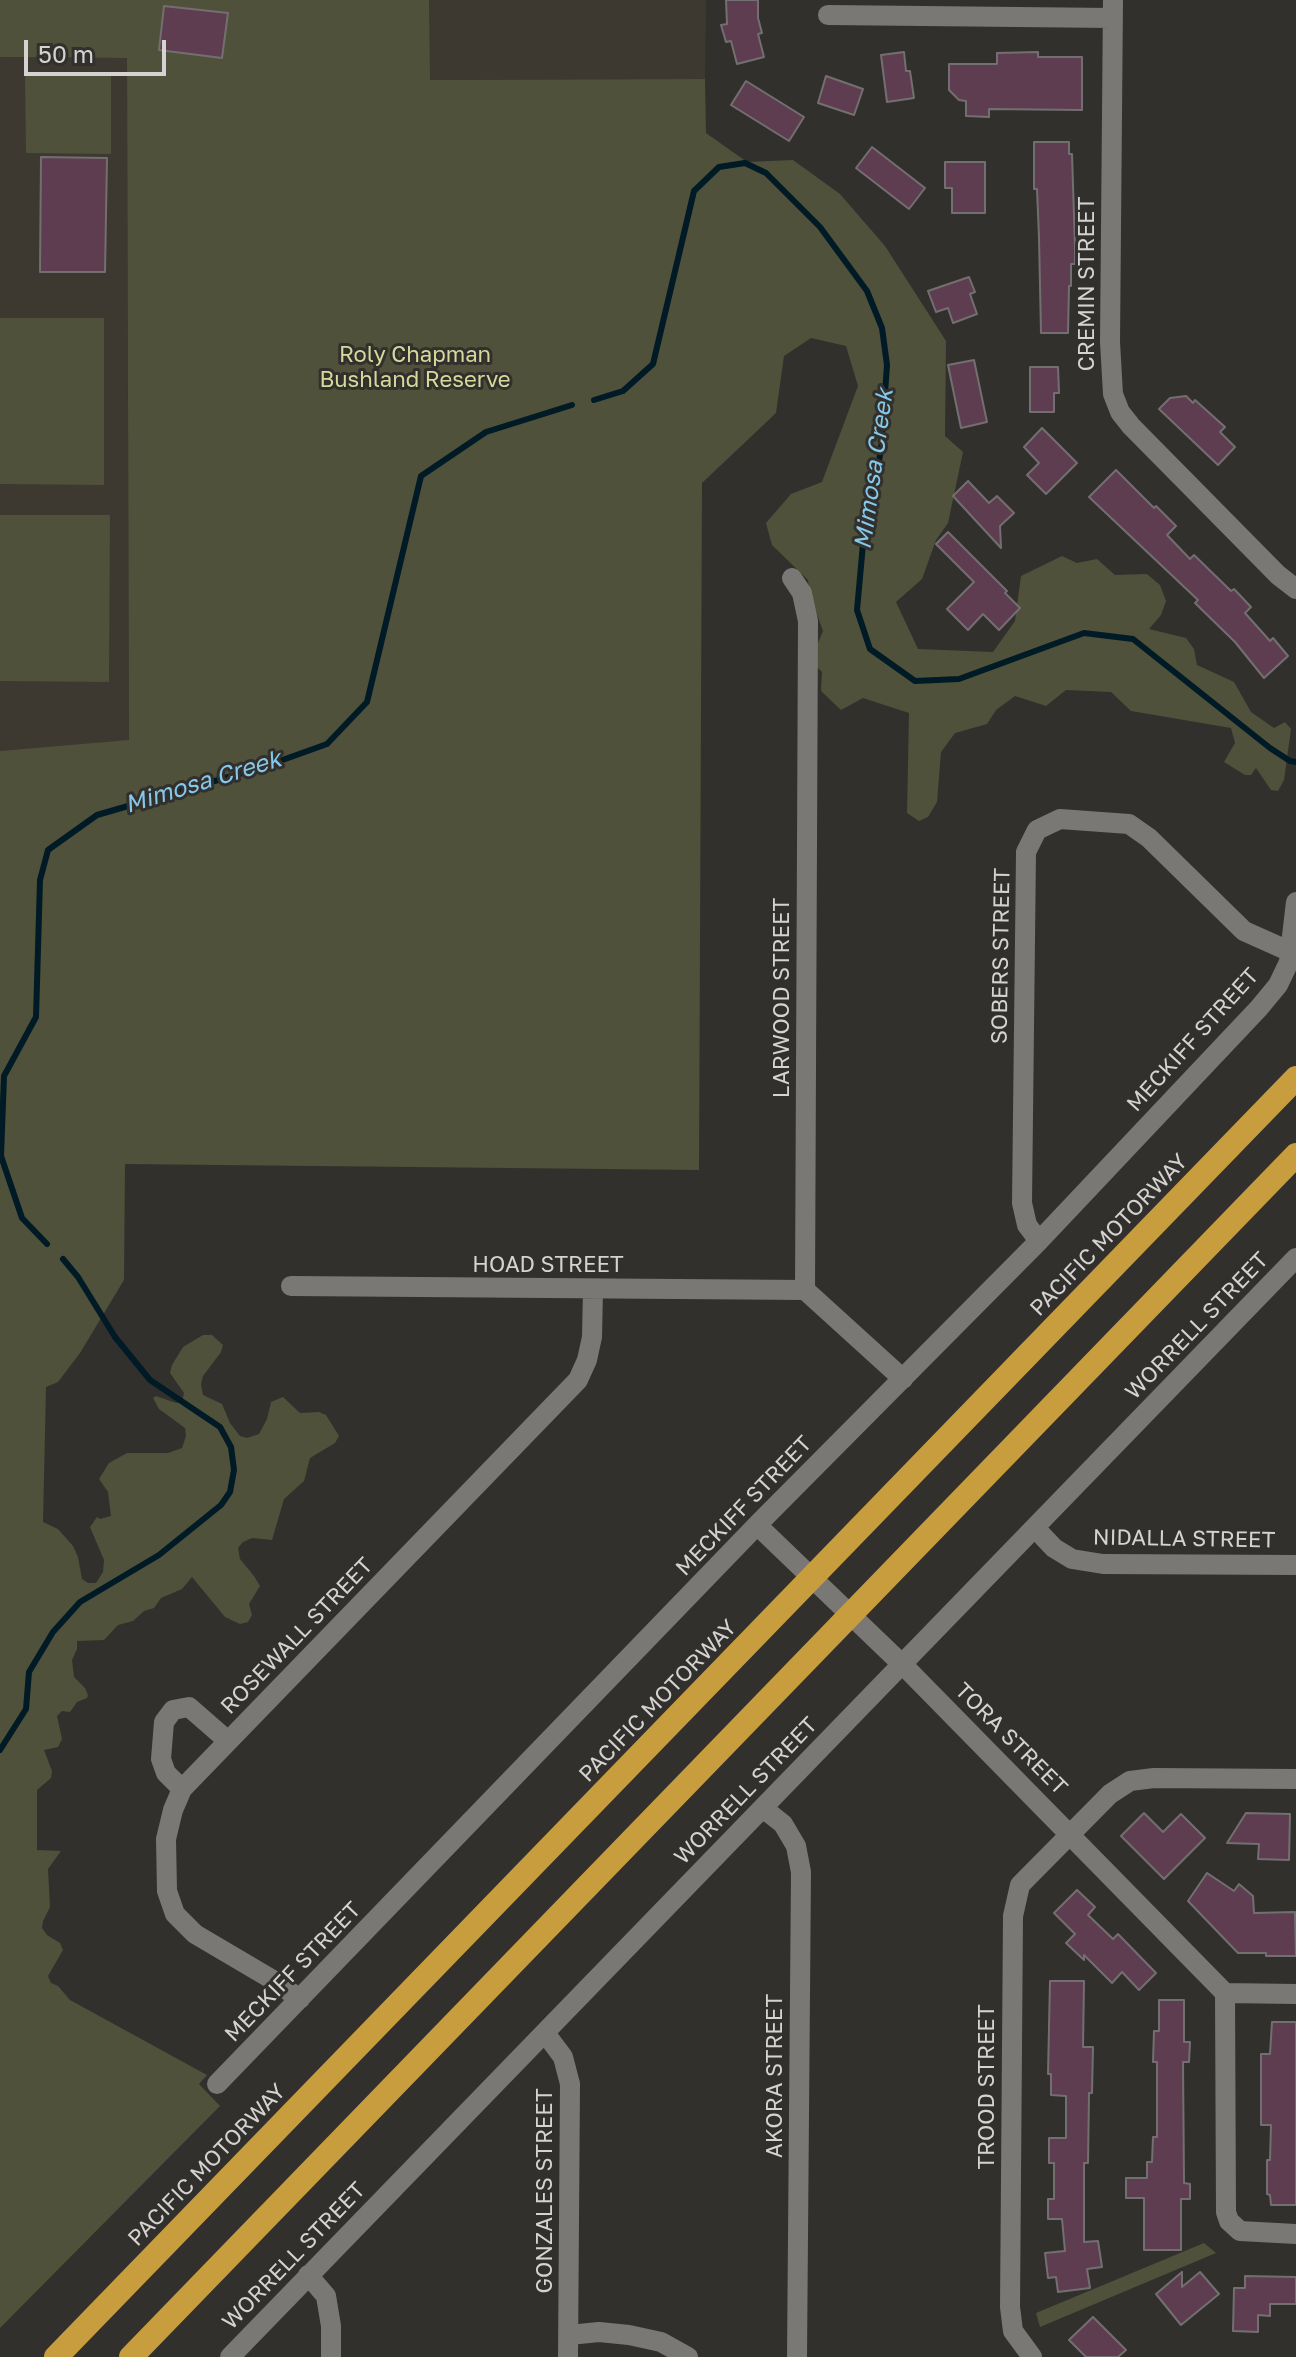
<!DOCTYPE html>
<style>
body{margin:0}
#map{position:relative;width:1296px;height:2357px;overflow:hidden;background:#32302d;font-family:"Golos Text",sans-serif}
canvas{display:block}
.scale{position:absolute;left:24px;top:40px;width:142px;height:36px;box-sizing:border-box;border:4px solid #d4d3d1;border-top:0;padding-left:10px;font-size:24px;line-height:28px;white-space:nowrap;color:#d4d3d1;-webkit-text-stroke:6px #32302d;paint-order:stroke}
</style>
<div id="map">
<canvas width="1296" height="2357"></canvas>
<div class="scale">50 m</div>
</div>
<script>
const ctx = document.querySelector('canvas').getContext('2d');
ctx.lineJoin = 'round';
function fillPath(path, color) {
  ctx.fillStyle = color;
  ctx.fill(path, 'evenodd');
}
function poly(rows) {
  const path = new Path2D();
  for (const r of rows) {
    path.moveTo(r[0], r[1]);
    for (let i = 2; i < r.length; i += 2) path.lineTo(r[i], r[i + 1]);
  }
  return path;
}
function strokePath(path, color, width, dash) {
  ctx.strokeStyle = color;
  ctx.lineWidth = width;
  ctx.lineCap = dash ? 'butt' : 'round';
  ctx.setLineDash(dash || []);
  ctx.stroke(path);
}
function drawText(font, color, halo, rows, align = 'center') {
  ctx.font = font + ' "Golos Text",sans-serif';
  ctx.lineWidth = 6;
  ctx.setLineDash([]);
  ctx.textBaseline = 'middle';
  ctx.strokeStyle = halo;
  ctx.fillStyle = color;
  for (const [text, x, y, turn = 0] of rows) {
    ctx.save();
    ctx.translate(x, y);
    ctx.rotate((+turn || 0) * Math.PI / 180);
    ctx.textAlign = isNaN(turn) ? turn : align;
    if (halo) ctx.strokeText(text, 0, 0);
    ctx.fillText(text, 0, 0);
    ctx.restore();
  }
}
fillPath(poly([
 [429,0,706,0,705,79,429,80],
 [0,57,127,58,129,741,0,751]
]), '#3d3830');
fillPath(poly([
 [0,0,429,0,430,80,705,79,706,133,747,162,793,160,840,194,885,246,946,341,945,436,963,452,948,523,936,540,922,579,896,602,918,649,993,652,1015,621,1021,576,1062,556,1077,563,1097,559,1115,575,1147,574,1160,585,1166,601,1161,615,1149,629,1186,638,1194,649,1197,665,1234,682,1251,712,1274,728,1285,722,1291,729,1284,780,1278,791,1271,790,1256,768,1251,775,1245,775,1224,762,1235,743,1231,728,1131,711,1111,692,1066,690,1046,706,1015,696,996,710,987,724,955,733,941,752,937,802,928,817,919,821,907,813,909,713,863,698,841,710,821,691,822,672,816,666,814,652,823,631,810,595,808,580,772,545,766,523,791,494,822,482,858,386,846,346,811,338,784,356,776,413,702,483,699,1170,125,1164,124,1280,80,1353,58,1382,46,1387,43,1522,58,1529,73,1546,78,1557,82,1579,88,1583,96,1583,103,1572,104,1560,90,1527,97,1517,100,1519,111,1516,108,1492,99,1479,109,1463,127,1453,168,1453,182,1448,186,1436,185,1428,159,1409,153,1398,156,1396,176,1403,182,1402,184,1393,170,1373,172,1365,183,1347,203,1335,212,1335,223,1345,221,1352,203,1376,201,1384,203,1395,222,1404,230,1423,240,1436,247,1438,259,1434,267,1419,271,1402,283,1397,300,1413,319,1412,326,1415,339,1436,335,1443,310,1458,304,1481,284,1499,272,1540,252,1538,243,1542,238,1548,240,1559,254,1576,260,1586,249,1604,252,1615,248,1622,240,1624,225,1617,192,1577,182,1589,161,1598,154,1608,144,1611,133,1621,118,1625,104,1640,77,1641,77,1649,72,1660,74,1677,85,1688,88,1695,87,1698,77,1702,70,1712,62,1711,57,1716,62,1739,58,1747,44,1750,52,1771,51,1778,37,1790,37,1850,61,1851,48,1869,50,1907,43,1921,42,1928,47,1935,60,1943,63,1950,48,1976,51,1983,58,1986,70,2000,207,2075,199,2084,220,2106,0,2328,0,751,129,740,127,58,0,57],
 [25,75,111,75,111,154,26,153],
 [0,318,104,318,104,485,0,484],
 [0,515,110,515,109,682,0,681],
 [1204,2243,1216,2253,1040,2327,1036,2313]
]), '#4f513a');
strokePath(poly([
 [594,400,623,391,653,364,694,191,719,167,745,163,766,173,820,227,867,291,882,328,887,365,881,450,863,544,857,610,870,649,915,681,959,679,1084,633,1133,639,1270,748,1290,761,1296,762],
 [47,1244,22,1218,1,1156,4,1076,36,1017,40,880,48,850,97,815,263,767,327,744,367,702,421,476,486,432,572,405],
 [0,1750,26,1709,29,1672,53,1632,80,1602,159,1555,221,1505,230,1492,234,1470,231,1447,220,1427,150,1380,115,1337,78,1277,63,1259]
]), '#001a26', 6);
const building = poly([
 [726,0,758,0,758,18,762,33,758,34,764,57,737,64,731,41,726,42,721,25,727,24,726,0],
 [164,6,228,13,222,58,159,50,164,6],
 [904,52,906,71,910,71,914,98,887,102,881,55,904,52],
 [1038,52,1038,57,1082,57,1082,110,989,109,989,117,966,116,966,101,959,100,949,90,949,64,997,64,997,53,1038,52],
 [826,76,863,89,854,115,818,103,826,76],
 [746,81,804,117,789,141,731,105,746,81],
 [1034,142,1069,142,1069,154,1072,154,1075,247,1075,264,1071,264,1071,286,1069,286,1068,333,1041,333,1039,237,1037,189,1034,189,1034,142],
 [872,147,925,188,909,209,856,168,872,147],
 [41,157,107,158,105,272,40,272,41,157],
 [945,162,985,162,985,213,952,213,952,188,945,188,945,162],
 [969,277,975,292,970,294,977,314,953,323,948,308,936,312,928,291,969,277],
 [974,360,987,422,961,428,948,365,974,360],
 [1030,367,1058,367,1059,393,1054,393,1054,412,1030,412,1030,367],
 [1186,396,1193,403,1195,400,1225,427,1220,432,1235,447,1218,465,1159,409,1170,398,1186,396],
 [1042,428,1077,463,1046,494,1027,475,1039,463,1024,447,1042,428],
 [1116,470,1154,508,1156,506,1176,526,1167,535,1190,559,1194,555,1231,591,1234,589,1251,607,1245,613,1270,641,1273,638,1288,656,1264,678,1235,642,1195,603,1198,600,1089,497,1116,470],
 [968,481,989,503,997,496,1014,513,1000,526,1001,548,953,496,968,481],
 [948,532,1007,591,1005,593,1020,608,999,630,983,614,968,630,947,609,974,582,936,544,948,532],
 [1144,1813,1163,1832,1181,1814,1205,1838,1164,1879,1121,1836,1144,1813],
 [1246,1813,1290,1814,1289,1860,1258,1859,1259,1844,1227,1843,1246,1813],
 [1207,1873,1234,1891,1239,1884,1253,1896,1254,1913,1295,1912,1296,1956,1266,1956,1266,1953,1238,1953,1188,1901,1207,1873],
 [1077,1890,1095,1907,1088,1915,1113,1939,1118,1934,1156,1973,1139,1990,1122,1972,1112,1983,1084,1955,1084,1960,1066,1943,1075,1934,1054,1913,1077,1890],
 [1050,1981,1084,1981,1083,2047,1093,2047,1092,2093,1089,2093,1088,2163,1084,2163,1084,2242,1098,2241,1102,2267,1087,2269,1090,2288,1058,2292,1056,2277,1048,2278,1045,2253,1065,2251,1062,2219,1048,2219,1048,2199,1054,2199,1054,2163,1049,2163,1049,2138,1066,2138,1066,2096,1051,2095,1051,2074,1048,2074,1050,1981],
 [1159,2000,1184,2000,1184,2042,1190,2042,1189,2062,1183,2062,1184,2183,1190,2184,1190,2199,1181,2199,1181,2250,1144,2250,1144,2198,1126,2198,1126,2178,1147,2178,1147,2162,1152,2162,1153,2137,1157,2137,1157,2062,1153,2062,1154,2031,1159,2031,1159,2000],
 [1272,2022,1296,2022,1296,2205,1271,2205,1270,2195,1267,2194,1267,2160,1270,2160,1271,2125,1261,2125,1261,2054,1270,2054,1272,2022],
 [1182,2272,1182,2287,1200,2272,1219,2294,1181,2325,1156,2294,1182,2272],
 [1245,2276,1296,2277,1296,2304,1270,2304,1270,2316,1258,2315,1258,2332,1233,2331,1234,2288,1245,2288,1245,2276],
 [1093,2317,1126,2350,1118,2357,1086,2357,1069,2340,1093,2317]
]);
fillPath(building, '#5d3d4f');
strokePath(building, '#736f71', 2);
strokePath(poly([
 [1113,0,1110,342,1113,394,1120,412,1131,426,1278,575,1296,589],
 [828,15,1112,18],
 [792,578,802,593,808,621,805,1290,903,1379],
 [1039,1241,1027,1225,1022,1203,1026,852,1037,830,1060,819,1129,824,1149,838,1244,931,1291,952],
 [291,1286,805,1290],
 [757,1525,908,1670,1225,1993],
 [1035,1528,1054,1548,1072,1559,1103,1564,1296,1565],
 [182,1789,166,1773,161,1759,164,1722,173,1710,189,1707,228,1741],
 [764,1809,783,1824,796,1846,801,1872,797,2357],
 [1225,1993,1226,2212,1229,2221,1240,2231,1296,2234],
 [1225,1993,1296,1994],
 [300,1999,273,1980,195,1934,175,1914,167,1891,166,1839,173,1810,182,1789,578,1380,587,1360,592,1337,593,1290],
 [545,2033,563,2057,570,2084,568,2357],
 [217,2084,759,1523,1039,1241,1259,1008,1278,985,1289,962,1296,902],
 [308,2275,326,2296,331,2326,331,2357],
 [569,2335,599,2332,629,2335,661,2342,688,2357],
 [230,2357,1296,1258],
 [1032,2357,1013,2331,1010,2307,1013,1916,1020,1885,1110,1794,1130,1781,1154,1778,1296,1779]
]), '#7a7874', 20);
strokePath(poly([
 [56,2357,1296,1078],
 [131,2357,1296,1155]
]), '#c89d3d', 24);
drawText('22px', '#d4d3d1', '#32302d', [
 ["CREMIN STREET",1087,284,-90],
 ["SOBERS STREET",1001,956,-89],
 ["LARWOOD STREET",782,998,-90],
 ["MECKIFF STREET",1193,1040,-48],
 ["PACIFIC MOTORWAY",1109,1235,-46],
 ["HOAD STREET",548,1265],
 ["WORRELL STREET",1197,1326,-46],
 ["MECKIFF STREET",744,1506,-46],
 ["NIDALLA STREET",1184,1539,1],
 ["ROSEWALL STREET",297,1636,-46],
 ["PACIFIC MOTORWAY",658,1701,-46],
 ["TORA STREET",1011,1739,45],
 ["WORRELL STREET",746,1791,-46],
 ["MECKIFF STREET",293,1972,-46],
 ["AKORA STREET",775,2076,-90],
 ["TROOD STREET",987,2087,-90],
 ["PACIFIC MOTORWAY",207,2165,-46],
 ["GONZALES STREET",545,2191,-90],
 ["WORRELL STREET",294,2256,-46]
]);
drawText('22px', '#d5d99a', '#32302d', [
 ["Roly Chapman",415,355],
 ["Bushland Reserve",415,380]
]);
drawText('italic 24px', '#85c8ea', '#32302d', [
 ["Mimosa Creek",874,469,-82],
 ["Mimosa Creek",203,782,-17]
]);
</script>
